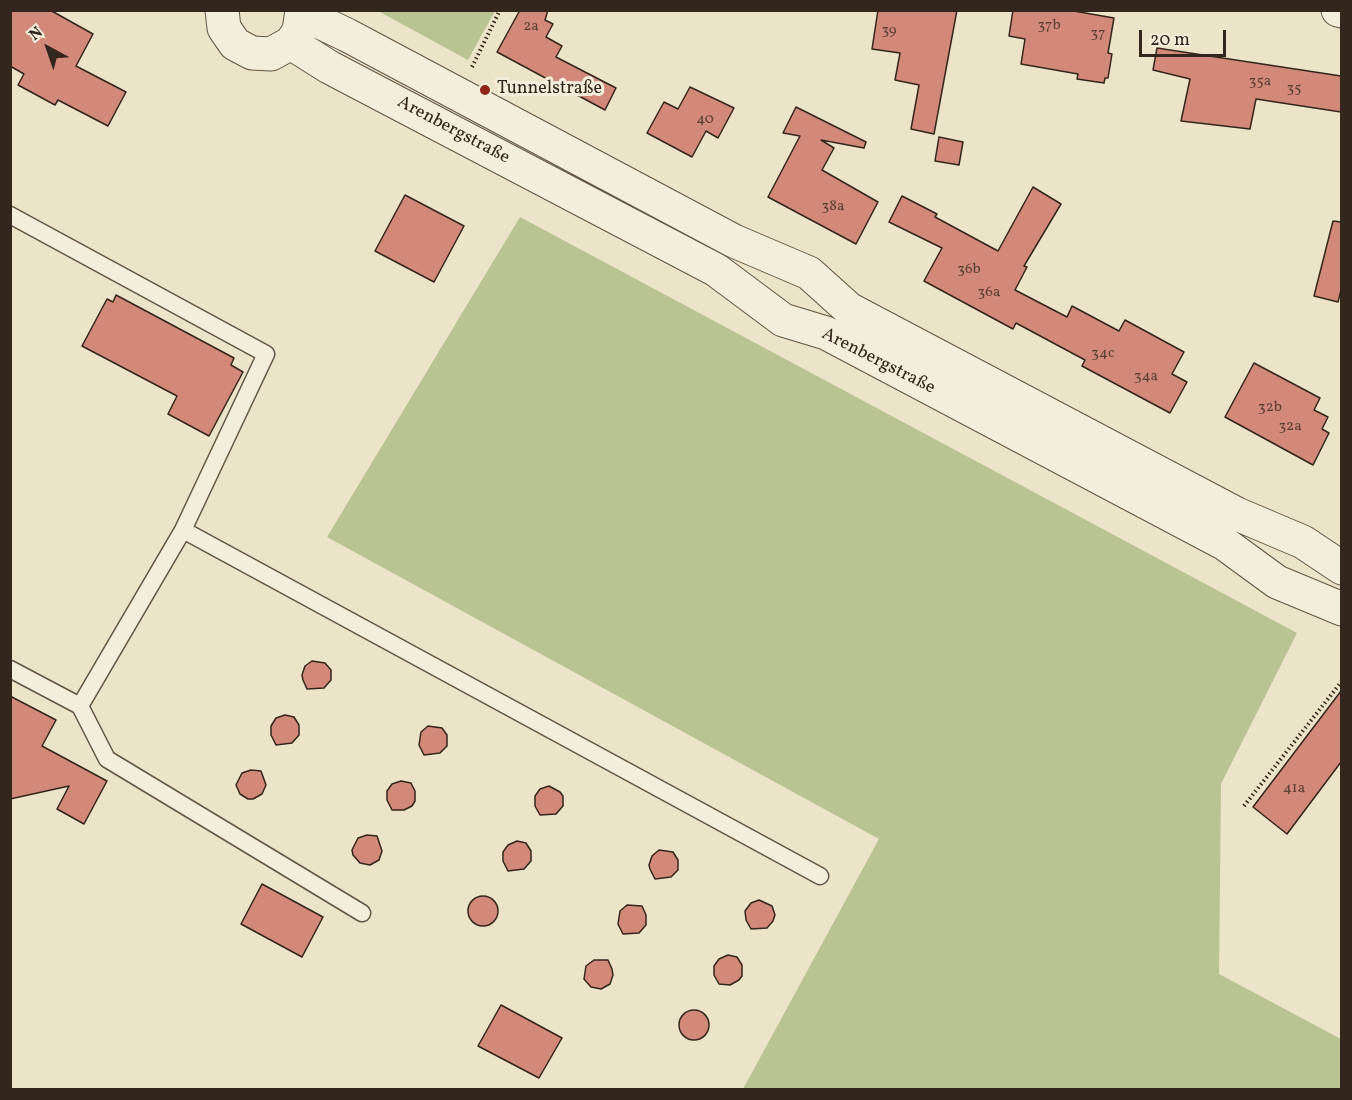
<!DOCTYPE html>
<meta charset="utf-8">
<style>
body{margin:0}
#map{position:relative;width:1352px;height:1100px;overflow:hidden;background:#ece4c8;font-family:Vollkorn,serif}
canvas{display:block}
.frame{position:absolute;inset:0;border:12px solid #33261c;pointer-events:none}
.north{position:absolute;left:18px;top:18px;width:60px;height:60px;-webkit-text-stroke:4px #f3eddb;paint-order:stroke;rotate:320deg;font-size:16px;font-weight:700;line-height:24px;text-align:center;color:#33261c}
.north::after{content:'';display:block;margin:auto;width:21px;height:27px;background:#33261c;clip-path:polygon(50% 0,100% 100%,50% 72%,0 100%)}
.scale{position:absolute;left:1139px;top:30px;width:87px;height:27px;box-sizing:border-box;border:3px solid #33261c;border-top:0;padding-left:8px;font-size:18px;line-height:21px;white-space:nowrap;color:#33261c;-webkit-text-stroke:4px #f3eddb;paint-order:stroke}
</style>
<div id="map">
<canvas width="1352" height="1100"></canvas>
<div class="frame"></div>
<div class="north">N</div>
<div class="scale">20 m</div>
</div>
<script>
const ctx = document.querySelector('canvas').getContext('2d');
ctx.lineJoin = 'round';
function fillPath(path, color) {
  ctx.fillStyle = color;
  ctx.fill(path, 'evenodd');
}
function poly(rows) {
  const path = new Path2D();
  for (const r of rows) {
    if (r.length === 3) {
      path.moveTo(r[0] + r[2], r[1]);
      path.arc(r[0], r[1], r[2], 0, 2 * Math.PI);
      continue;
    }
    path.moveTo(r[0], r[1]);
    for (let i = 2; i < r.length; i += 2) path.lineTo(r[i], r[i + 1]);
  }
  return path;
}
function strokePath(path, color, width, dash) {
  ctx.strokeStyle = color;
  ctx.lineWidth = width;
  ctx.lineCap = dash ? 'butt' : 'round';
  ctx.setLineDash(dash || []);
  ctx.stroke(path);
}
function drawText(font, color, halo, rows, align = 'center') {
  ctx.font = font + ' Vollkorn,serif';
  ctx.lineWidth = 6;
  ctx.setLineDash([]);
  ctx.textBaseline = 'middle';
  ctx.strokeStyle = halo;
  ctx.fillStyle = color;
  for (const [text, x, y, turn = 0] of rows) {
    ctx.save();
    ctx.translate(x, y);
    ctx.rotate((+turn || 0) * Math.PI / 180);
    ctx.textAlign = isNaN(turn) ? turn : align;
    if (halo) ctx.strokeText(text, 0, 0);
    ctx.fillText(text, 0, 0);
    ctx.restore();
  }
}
fillPath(poly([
 [378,11,495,11,468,60],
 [520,217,1297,633,1221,784,1219,974,1341,1039,1341,1089,743,1089,879,839,327,537]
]), '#bac394');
const building = poly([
 [10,10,50,10,93,34,76,66,126,92,108,126,58,100,55,105,18,85,24,74,10,66,10,10],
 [520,10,548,10,545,20,553,24,546,37,562,46,556,57,616,88,605,110,497,52,520,10],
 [878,10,957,10,934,134,911,129,919,85,895,80,900,53,872,49,878,10],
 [1013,10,1068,10,1114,18,1108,53,1112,54,1108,78,1105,78,1104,83,1077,79,1078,74,1021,64,1025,39,1009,36,1013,10],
 [1157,48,1341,76,1341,112,1256,99,1250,129,1181,121,1190,79,1153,70,1157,48],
 [690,87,734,108,718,138,706,131,692,157,647,133,664,102,678,109,690,87],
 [796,107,866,142,864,148,821,140,834,148,822,170,878,202,856,244,768,197,800,136,783,133,796,107],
 [939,137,963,142,959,165,935,161,939,137],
 [1033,187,1061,204,1024,266,1027,267,1015,290,1067,317,1072,306,1119,331,1125,320,1184,352,1172,374,1187,382,1170,413,1082,366,1085,360,1016,323,1013,329,924,281,942,248,889,222,902,196,937,214,935,217,998,251,1033,187],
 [405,195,464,226,434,282,375,251,405,195],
 [1333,221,1341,222,1341,290,1338,302,1314,296,1333,221],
 [116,295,234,358,231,365,243,372,209,436,168,414,177,396,82,346,107,299,113,302,116,295],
 [1254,363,1320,398,1314,410,1328,417,1322,429,1329,433,1313,465,1225,417,1254,363],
 [312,661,325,663,331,670,331,680,324,688,307,689,303,680,302,675,305,666,312,661],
 [1341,691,1341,762,1287,834,1253,807,1341,691],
 [10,696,56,720,42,746,107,781,84,824,57,809,69,786,10,799,10,696],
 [285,715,294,717,299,725,299,735,292,743,276,745,271,735,271,726,276,718,285,715],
 [428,726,442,728,447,735,447,746,440,753,424,755,419,745,421,732,428,726],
 [251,770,261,771,266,785,262,794,253,799,248,799,240,794,236,785,242,773,251,770],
 [401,781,411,783,415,791,415,801,412,806,404,810,392,810,387,800,387,791,392,784,401,781],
 [549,786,560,792,563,796,563,806,556,814,540,815,535,806,535,796,540,789,549,786],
 [367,835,377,836,382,851,379,860,370,865,360,863,353,855,352,850,358,838,367,835],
 [517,841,526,843,531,851,531,861,524,869,508,871,503,861,503,852,508,845,517,841],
 [659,850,673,852,678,860,678,870,671,877,655,879,650,869,649,865,652,856,659,850],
 [262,884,323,917,302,957,241,924,262,884],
 [483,911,15],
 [759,900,772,906,775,915,773,921,767,928,751,929,746,920,745,911,751,903,759,900],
 [627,905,642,906,646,915,646,925,639,933,623,934,618,924,620,911,627,905],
 [728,955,737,957,742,965,742,976,739,980,730,985,719,984,714,975,714,966,719,959,728,955],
 [594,960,608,960,612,969,613,975,610,984,601,989,591,987,584,979,586,966,594,960],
 [501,1005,562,1038,539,1078,478,1046,501,1005],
 [694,1025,15]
]);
fillPath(building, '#d28979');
strokePath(building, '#33261c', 1.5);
const service = poly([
 [10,215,266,354,183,530,80,706],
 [183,530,820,876],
 [10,669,80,706,107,759,362,913]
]);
const minor = poly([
 [1338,10,1342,11],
 [303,14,347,35,734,241,809,273,849,309,1237,514,1303,542,1342,568],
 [291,43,329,67,716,270,783,320,826,333,1225,544,1277,582,1342,609]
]);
const tertiary = poly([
 [222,10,224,28,235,44,252,53,271,54,291,43,299,31,302,10]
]);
strokePath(service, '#615647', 19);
strokePath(minor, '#615647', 35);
strokePath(tertiary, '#615647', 35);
strokePath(poly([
 [472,67,500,10],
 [1244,806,1342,681]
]), '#33261c', 4, [1.5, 3]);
strokePath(service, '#f3eddb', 16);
strokePath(minor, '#f3eddb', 33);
strokePath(tertiary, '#f3eddb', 33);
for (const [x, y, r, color] of [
 [485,90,6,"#8f2418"]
]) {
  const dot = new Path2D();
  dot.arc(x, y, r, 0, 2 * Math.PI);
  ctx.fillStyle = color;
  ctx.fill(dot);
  strokePath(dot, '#f3eddb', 2);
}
drawText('15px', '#5b3f33', null, [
 ["37b",1049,26],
 ["2a",531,27],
 ["39",889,31],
 ["37",1098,34],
 ["35a",1260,82],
 ["35",1294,89],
 ["40",705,120],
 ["38a",833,207],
 ["36b",969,270],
 ["36a",989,293],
 ["34c",1103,354],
 ["34a",1146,377],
 ["32b",1270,408],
 ["32a",1290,427],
 ["41a",1294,789]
]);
drawText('18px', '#33261c', '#f3eddb', [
 ["Tunnelstraße",497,90]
], 'left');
drawText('18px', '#33261c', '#f3eddb', [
 ["Arenbergstraße",453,131,28],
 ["Arenbergstraße",878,362,27]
]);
</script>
